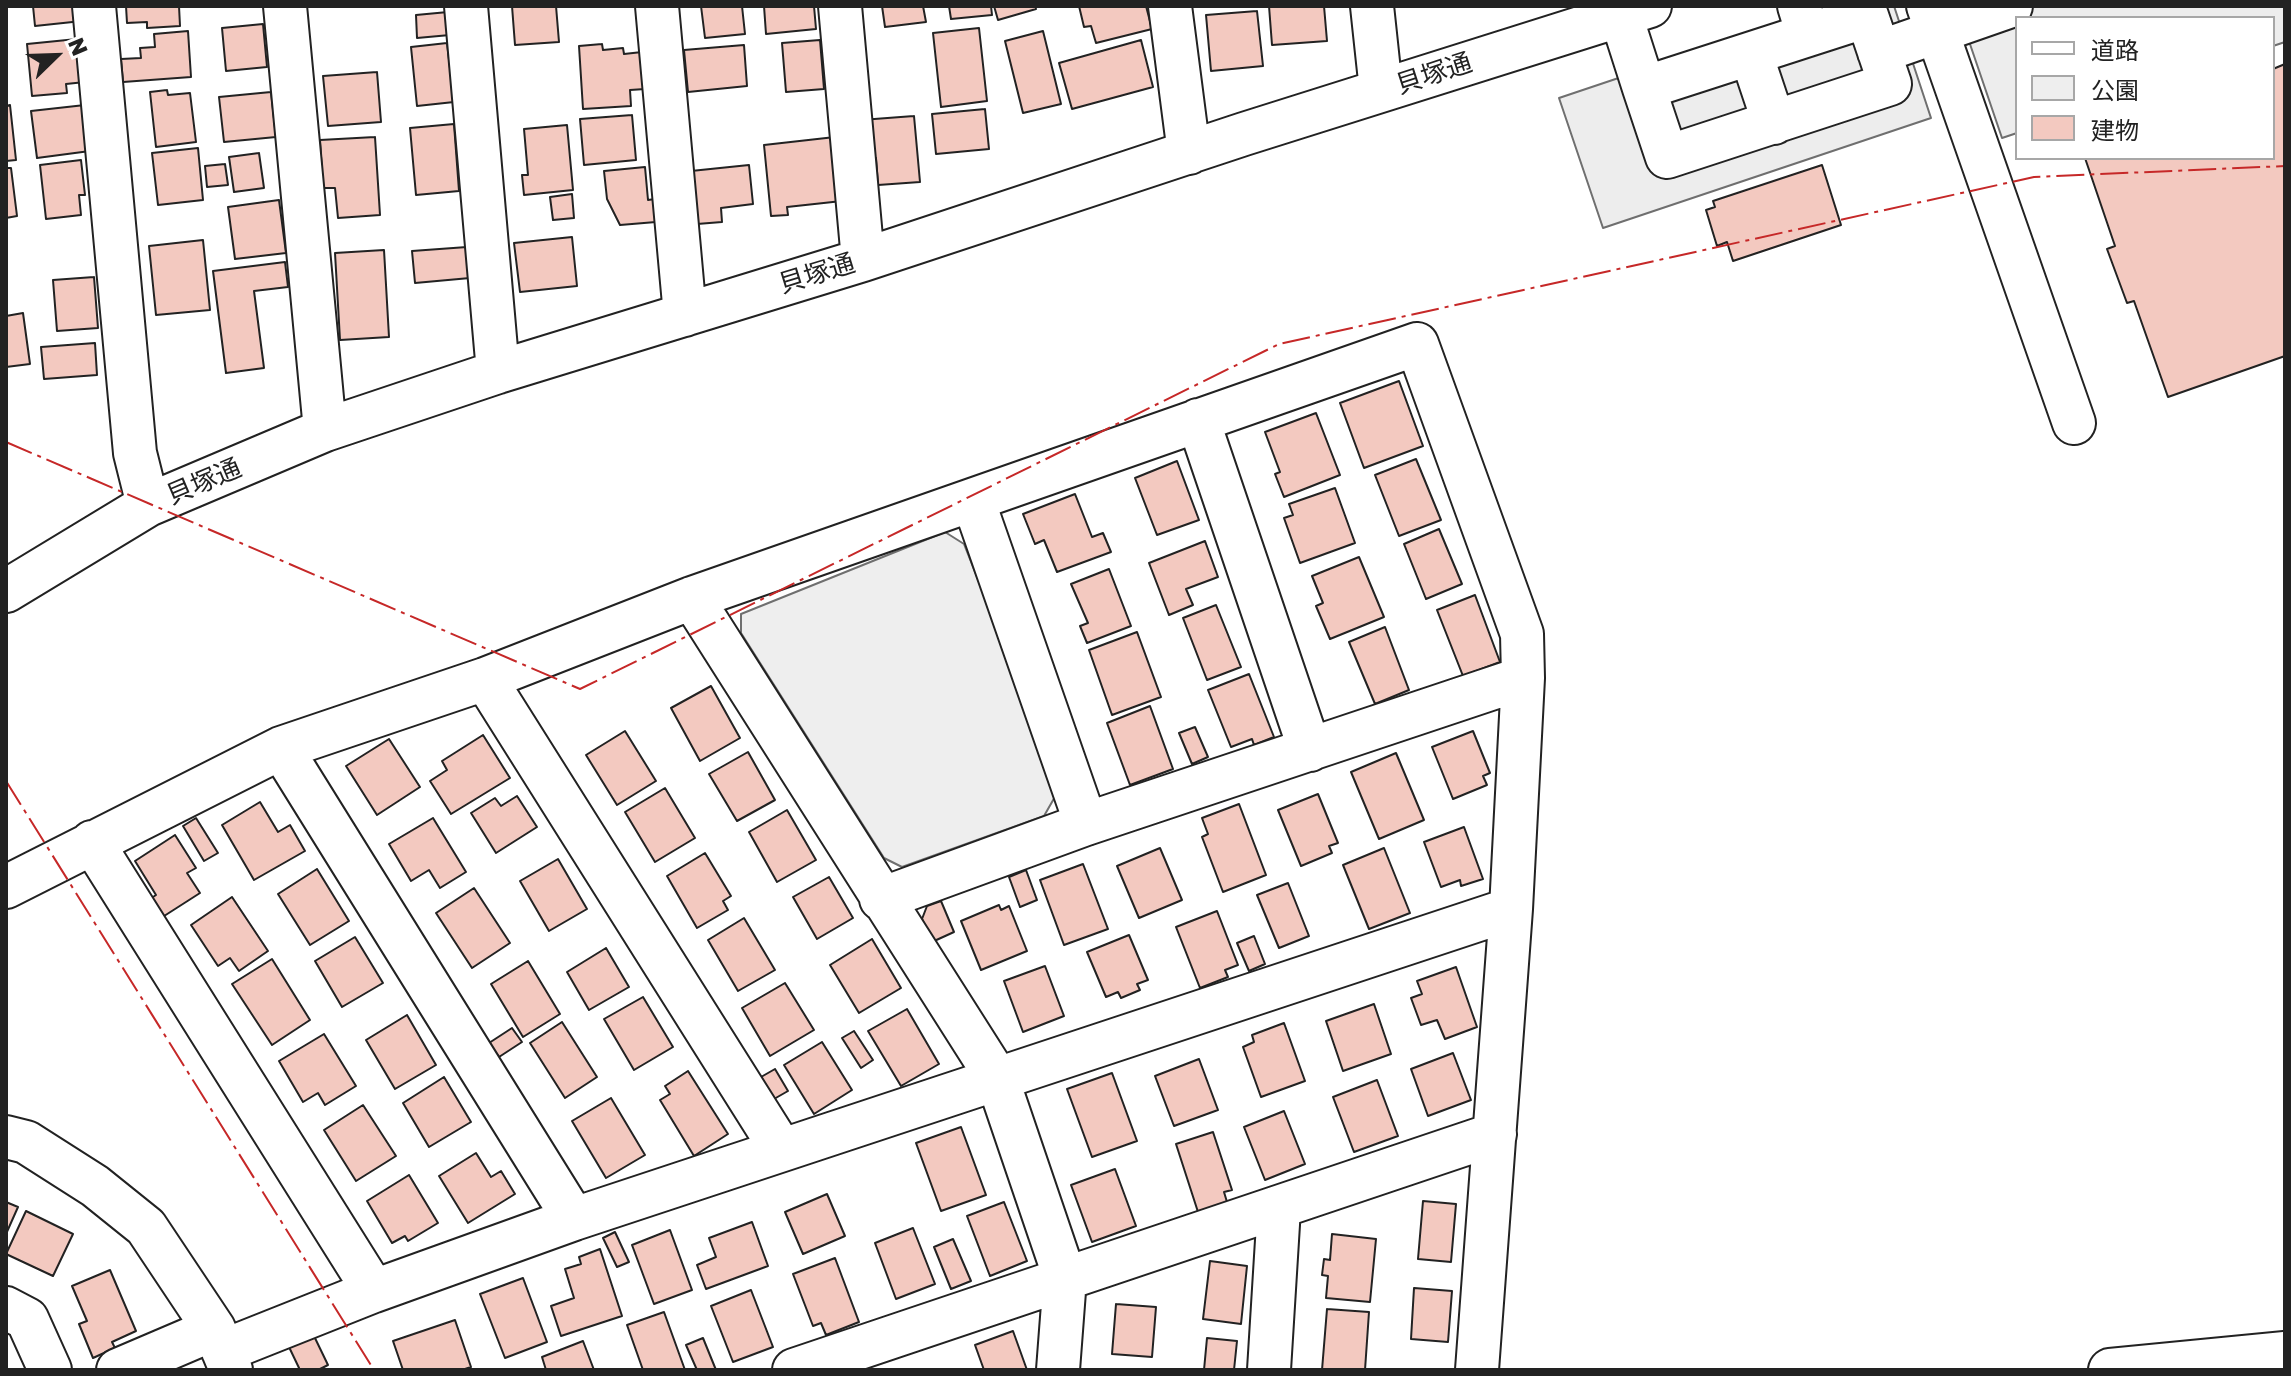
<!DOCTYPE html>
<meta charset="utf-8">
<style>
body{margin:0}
#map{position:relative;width:2291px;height:1376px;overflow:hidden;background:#fff;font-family:"Golos Text","Noto Sans JP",sans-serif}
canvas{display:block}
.frame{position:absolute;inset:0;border:8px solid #222;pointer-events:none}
.legend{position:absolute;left:2015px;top:16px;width:260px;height:144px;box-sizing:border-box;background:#fff;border:2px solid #a7a7a7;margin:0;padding:10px 14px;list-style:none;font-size:24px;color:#222}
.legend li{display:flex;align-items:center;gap:16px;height:40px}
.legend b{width:40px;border:2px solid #a7a7a7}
.north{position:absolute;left:16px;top:16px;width:80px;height:80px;-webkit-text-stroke:6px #fff;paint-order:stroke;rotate:67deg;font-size:22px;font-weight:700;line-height:32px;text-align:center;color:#222}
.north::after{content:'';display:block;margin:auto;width:28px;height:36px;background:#222;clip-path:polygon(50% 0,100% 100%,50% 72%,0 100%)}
</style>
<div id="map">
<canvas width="2291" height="1376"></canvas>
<div class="frame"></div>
<ul class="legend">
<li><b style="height:10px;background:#fff"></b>道路</li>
<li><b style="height:22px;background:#eee"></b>公園</li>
<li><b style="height:22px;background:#f3c9c0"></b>建物</li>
</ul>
<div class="north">N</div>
</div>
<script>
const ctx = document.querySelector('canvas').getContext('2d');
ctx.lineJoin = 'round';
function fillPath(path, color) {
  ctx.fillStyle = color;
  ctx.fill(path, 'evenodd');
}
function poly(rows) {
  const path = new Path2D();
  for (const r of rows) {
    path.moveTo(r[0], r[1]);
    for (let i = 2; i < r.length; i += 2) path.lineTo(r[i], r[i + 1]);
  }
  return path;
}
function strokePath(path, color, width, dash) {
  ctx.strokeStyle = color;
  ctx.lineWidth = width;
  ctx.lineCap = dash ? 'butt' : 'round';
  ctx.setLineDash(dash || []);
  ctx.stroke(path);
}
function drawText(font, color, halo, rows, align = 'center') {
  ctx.font = font + ' "Golos Text","Noto Sans JP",sans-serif';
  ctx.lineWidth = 6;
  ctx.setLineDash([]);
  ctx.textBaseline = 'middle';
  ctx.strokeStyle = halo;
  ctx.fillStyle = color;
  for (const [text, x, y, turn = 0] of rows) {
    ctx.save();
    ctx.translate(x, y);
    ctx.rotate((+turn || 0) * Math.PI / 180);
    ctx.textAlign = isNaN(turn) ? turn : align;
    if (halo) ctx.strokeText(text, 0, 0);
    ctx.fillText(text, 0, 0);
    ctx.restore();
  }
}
const green = poly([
 [945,532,964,544,1060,788,1044,816,902,867,884,858,741,633,741,614,945,532]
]);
fillPath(green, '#eee');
strokePath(green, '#6f6f6f', 2);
const parking = poly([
 [1833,6,1894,6,1931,118,1603,228,1559,98,1833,6],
 [1957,6,2285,6,2285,42,2273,46,2273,18,2017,18,2017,133,2002,138,1957,6]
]);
fillPath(parking, '#ededed');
strokePath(parking, '#6f6f6f', 2);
const building = poly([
 [33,6,80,6,82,21,35,26,33,6],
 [126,6,179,6,180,26,147,28,147,22,127,23,126,6],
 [512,6,556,6,559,42,515,45,512,6],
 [701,6,742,6,745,34,705,38,701,6],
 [764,6,814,6,816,29,766,34,764,6],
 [882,6,923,6,926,22,885,27,882,6],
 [949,6,991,6,992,15,951,19,949,6],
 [994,6,1035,6,1036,9,998,20,994,6],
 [1079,6,1146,6,1152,29,1096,43,1091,26,1084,27,1079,6],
 [1269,6,1324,6,1327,41,1272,45,1269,6],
 [1257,11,1263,66,1211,71,1206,15,1257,11],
 [448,12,450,35,417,38,416,15,448,12],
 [263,24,267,67,226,71,222,28,263,24],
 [979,28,987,101,941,107,933,33,979,28],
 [188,31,191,77,123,82,121,59,141,58,140,48,155,47,154,34,188,31],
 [1043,31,1061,104,1023,113,1005,41,1043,31],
 [77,39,85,82,66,84,67,93,32,96,27,44,77,39],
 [820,40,824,89,786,92,782,43,820,40],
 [1141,40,1153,87,1072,109,1059,63,1141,40],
 [447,43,454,102,417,106,411,47,447,43],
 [602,44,603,50,623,48,624,54,642,52,645,89,630,90,631,106,583,109,579,46,602,44],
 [744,45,747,86,688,92,684,50,744,45],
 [2285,64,2285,356,2168,397,2134,301,2127,303,2107,249,2115,246,2085,158,2273,158,2273,69,2285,64],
 [377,72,381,122,328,126,323,76,377,72],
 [167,90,168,95,190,93,196,142,156,147,150,92,167,90],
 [271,92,276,137,224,142,219,97,271,92],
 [10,105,16,160,6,161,6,106,10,105],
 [85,105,90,151,37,158,31,111,85,105],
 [985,109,989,149,936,154,932,114,985,109],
 [632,115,636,160,584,165,580,119,632,115],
 [914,116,920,182,878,185,876,158,864,159,861,120,914,116],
 [454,124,459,191,416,195,410,128,454,124],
 [567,125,573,190,524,195,522,175,528,175,524,129,567,125],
 [375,137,380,215,338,218,335,188,323,188,320,140,375,137],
 [835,137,842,201,787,207,788,215,771,216,764,145,835,137],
 [198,148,203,200,158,205,152,153,198,148],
 [259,153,264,188,234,192,229,157,259,153],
 [81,160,85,195,79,195,81,215,46,219,40,165,81,160],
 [225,164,228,185,207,187,205,166,225,164],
 [749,165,753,204,721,208,722,222,697,224,691,171,749,165],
 [1822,165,1841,225,1733,261,1727,242,1717,246,1706,210,1715,207,1713,201,1822,165],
 [645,167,648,200,655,199,656,222,620,225,607,199,604,171,645,167],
 [6,168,11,168,17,216,6,218,6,168],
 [572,194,574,218,553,220,550,197,572,194],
 [279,200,286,253,235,259,228,207,279,200],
 [572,237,577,286,520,292,514,243,572,237],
 [203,240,210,310,156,315,149,246,203,240],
 [467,247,470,278,415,283,412,251,467,247],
 [384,250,389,337,340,340,335,253,384,250],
 [285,262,288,287,254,291,264,368,226,373,213,271,285,262],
 [94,277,98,328,57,331,53,280,94,277],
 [23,313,30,364,6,367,6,316,23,313],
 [95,343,97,375,44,379,41,347,95,343],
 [1399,381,1423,446,1364,468,1340,403,1399,381],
 [1316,413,1340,475,1284,497,1275,474,1280,472,1265,432,1316,413],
 [1416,459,1441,520,1399,536,1375,475,1416,459],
 [1177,461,1199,520,1157,535,1135,478,1177,461],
 [1335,488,1355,543,1300,563,1284,518,1293,515,1289,504,1335,488],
 [1075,494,1092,537,1103,533,1111,552,1057,572,1044,540,1035,544,1023,514,1075,494],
 [1439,529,1462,584,1426,599,1404,544,1439,529],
 [1205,541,1218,577,1186,589,1193,605,1169,615,1149,563,1205,541],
 [1359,557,1384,617,1330,639,1316,606,1323,603,1312,576,1359,557],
 [1109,569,1131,626,1087,643,1080,626,1088,623,1071,584,1109,569],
 [1475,595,1500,662,1463,676,1437,610,1475,595],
 [1216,605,1241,667,1207,680,1183,618,1216,605],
 [1385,627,1409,690,1375,704,1349,642,1385,627],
 [1137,632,1161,697,1112,715,1089,650,1137,632],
 [1249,674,1274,737,1254,745,1252,739,1231,747,1208,690,1249,674],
 [711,686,740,738,700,761,671,708,711,686],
 [1150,706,1173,769,1130,785,1107,723,1150,706],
 [1195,727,1208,757,1192,764,1179,733,1195,727],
 [625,731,656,781,617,805,586,755,625,731],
 [1473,731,1490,773,1483,776,1487,785,1453,799,1432,747,1473,731],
 [483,735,510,778,451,814,430,781,447,770,442,761,483,735],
 [389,739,420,787,377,815,346,766,389,739],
 [748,752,775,800,737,821,709,774,748,752],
 [1396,753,1424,820,1379,839,1351,772,1396,753],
 [665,788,695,838,655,862,625,812,665,788],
 [1318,794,1338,843,1329,846,1332,853,1301,866,1278,810,1318,794],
 [517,796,537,827,496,853,471,813,495,798,501,806,517,796],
 [260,802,278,832,290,825,305,851,254,880,222,825,260,802],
 [1239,804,1266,875,1223,892,1202,837,1208,834,1202,818,1239,804],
 [787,810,816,860,777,882,749,832,787,810],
 [196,818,218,853,204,861,183,826,196,818],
 [433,818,466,872,440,888,429,870,411,881,389,844,433,818],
 [1464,827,1483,879,1461,886,1460,880,1441,887,1424,842,1464,827],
 [175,835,196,868,187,873,200,893,161,918,150,899,156,895,135,861,175,835],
 [1160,848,1182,900,1139,918,1117,866,1160,848],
 [1384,848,1410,913,1369,929,1343,865,1384,848],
 [705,853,731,896,723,901,728,910,697,928,667,876,705,853],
 [558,859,587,909,549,931,520,881,558,859],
 [1083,864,1108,929,1064,945,1040,880,1083,864],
 [317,869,349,921,310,945,278,894,317,869],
 [1026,870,1037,900,1020,907,1009,877,1026,870],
 [829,877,853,918,817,939,793,897,829,877],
 [1288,883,1309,936,1279,948,1257,895,1288,883],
 [474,888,510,943,472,968,436,913,474,888],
 [232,897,268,951,239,971,230,958,218,966,191,925,232,897],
 [941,901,954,932,932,942,922,919,927,906,941,901],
 [999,905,1001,910,1009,906,1027,951,981,970,961,921,999,905],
 [1217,911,1238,965,1225,970,1228,977,1200,988,1176,927,1217,911],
 [744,918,775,970,738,991,708,940,744,918],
 [1129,935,1148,980,1137,984,1140,990,1121,998,1118,992,1106,997,1087,952,1129,935],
 [1254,936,1265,964,1249,971,1237,943,1254,936],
 [355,937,383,983,342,1007,315,961,355,937],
 [872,939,901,988,859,1013,830,965,872,939],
 [606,948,629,987,589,1010,567,972,606,948],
 [272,959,310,1020,272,1045,232,984,272,959],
 [528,961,560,1014,523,1037,491,984,528,961],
 [1045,966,1064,1016,1023,1032,1004,981,1045,966],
 [1456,967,1477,1027,1445,1039,1437,1020,1421,1025,1411,998,1422,994,1417,981,1456,967],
 [785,983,814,1030,770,1056,742,1008,785,983],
 [643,997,673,1047,634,1070,604,1019,643,997],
 [1374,1004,1391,1054,1343,1071,1326,1021,1374,1004],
 [907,1009,939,1064,901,1086,868,1031,907,1009],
 [407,1015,436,1065,395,1089,366,1040,407,1015],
 [562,1022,597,1077,565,1098,530,1043,562,1022],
 [1284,1023,1305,1081,1261,1097,1243,1047,1254,1042,1252,1035,1284,1023],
 [512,1028,522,1042,499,1057,489,1043,512,1028],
 [854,1031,873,1060,861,1068,842,1038,854,1031],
 [324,1034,356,1086,325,1105,318,1093,303,1102,279,1061,324,1034],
 [822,1042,852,1090,814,1114,784,1065,822,1042],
 [1453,1053,1471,1100,1428,1116,1411,1069,1453,1053],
 [1199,1059,1218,1110,1174,1126,1155,1076,1199,1059],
 [775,1069,788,1091,774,1099,761,1077,775,1069],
 [688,1071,728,1134,694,1156,660,1100,670,1094,665,1086,688,1071],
 [1112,1073,1137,1141,1092,1157,1067,1089,1112,1073],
 [444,1077,471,1122,429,1147,403,1103,444,1077],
 [1377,1080,1398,1136,1354,1152,1333,1097,1377,1080],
 [611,1098,645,1155,606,1178,572,1121,611,1098],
 [363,1105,396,1156,356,1181,324,1130,363,1105],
 [1284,1111,1305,1164,1265,1180,1244,1127,1284,1111],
 [961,1127,986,1195,941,1211,916,1143,961,1127],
 [1213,1132,1232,1190,1224,1192,1227,1202,1198,1212,1176,1144,1213,1132],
 [476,1153,491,1177,501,1171,515,1194,468,1223,439,1176,476,1153],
 [1115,1169,1136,1226,1092,1242,1071,1185,1115,1169],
 [409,1175,438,1223,408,1241,405,1236,392,1243,367,1201,409,1175],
 [827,1194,845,1236,803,1254,785,1212,827,1194],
 [1423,1201,1456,1204,1451,1262,1418,1259,1423,1201],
 [6,1202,18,1207,6,1234,6,1202],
 [1004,1202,1027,1261,990,1276,967,1216,1004,1202],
 [26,1211,73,1234,53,1276,6,1254,26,1211],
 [752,1222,768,1266,706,1289,697,1265,716,1257,709,1238,752,1222],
 [913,1228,935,1284,896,1299,875,1243,913,1228],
 [670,1230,692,1290,654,1304,632,1245,670,1230],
 [615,1232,629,1262,617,1267,603,1238,615,1232],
 [1332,1234,1376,1239,1370,1302,1326,1298,1328,1276,1322,1275,1324,1259,1330,1260,1332,1234],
 [953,1239,971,1281,951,1289,934,1247,953,1239],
 [600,1249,622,1316,561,1336,551,1306,574,1298,565,1269,581,1264,579,1257,600,1249],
 [835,1258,859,1322,826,1335,821,1323,813,1326,793,1274,835,1258],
 [1210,1261,1247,1266,1241,1324,1203,1319,1210,1261],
 [110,1270,136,1331,112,1342,115,1348,93,1358,79,1324,87,1321,72,1286,110,1270],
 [523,1278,547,1342,505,1358,480,1294,523,1278],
 [1414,1288,1452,1291,1448,1342,1411,1339,1414,1288],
 [751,1290,773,1347,733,1362,711,1306,751,1290],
 [1116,1304,1156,1307,1152,1357,1112,1354,1116,1304],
 [1327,1309,1369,1312,1365,1370,1322,1370,1327,1309],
 [664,1312,685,1370,643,1370,627,1325,664,1312],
 [455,1320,471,1367,462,1370,403,1370,393,1341,455,1320],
 [1013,1331,1027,1370,984,1370,975,1345,1013,1331],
 [314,1336,328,1365,318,1370,300,1370,289,1347,314,1336],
 [703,1338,716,1370,697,1370,686,1345,703,1338],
 [1207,1338,1237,1341,1234,1370,1204,1370,1207,1338],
 [583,1341,594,1370,546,1370,542,1357,583,1341]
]);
fillPath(building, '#f3c9c0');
strokePath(building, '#222', 2);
const minor = poly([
 [94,6,135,453,148,505],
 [285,6,325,430],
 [466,6,498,372],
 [657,6,685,315],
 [840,6,863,260],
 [1170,6,1189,153],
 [1372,6,1381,90],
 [1928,6,2074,423],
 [1621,16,1644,88,1808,35,1799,6],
 [1879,52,2011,6],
 [1751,54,1774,123],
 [1644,88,1667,157,1890,84,1867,16,1808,35],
 [1198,420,1310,750],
 [973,500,1086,824],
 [6,591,148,505,325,430,498,372,863,260,1244,134,1650,6],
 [692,598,997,1078,1065,1278,1058,1370],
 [485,679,781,1149],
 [281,748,574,1219],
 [92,842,374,1291],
 [6,887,281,748,485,679,692,598,1417,344,1522,634,1523,678,1511,909,1477,1370],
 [881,899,1086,824,1523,678],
 [6,1137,26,1142,95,1186,146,1227,214,1329,231,1370],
 [6,1308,27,1319,50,1370],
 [223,1351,374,1291,574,1219,1511,909],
 [118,1370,214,1329],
 [794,1370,1495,1134],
 [1269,1370,1279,1208],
 [2110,1370,2285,1353]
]);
strokePath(minor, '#222', 46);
strokePath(minor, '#fff', 42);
strokePath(poly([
 [6,442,580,689,1279,344,2034,177,2285,166],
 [6,781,374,1370]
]), '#c62828', 2, [28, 6, 4, 6]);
drawText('26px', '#222', '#fff', [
 ["貝塚通",1434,74,-18],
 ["貝塚通",817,274,-17],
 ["貝塚通",204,482,-23]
]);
</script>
